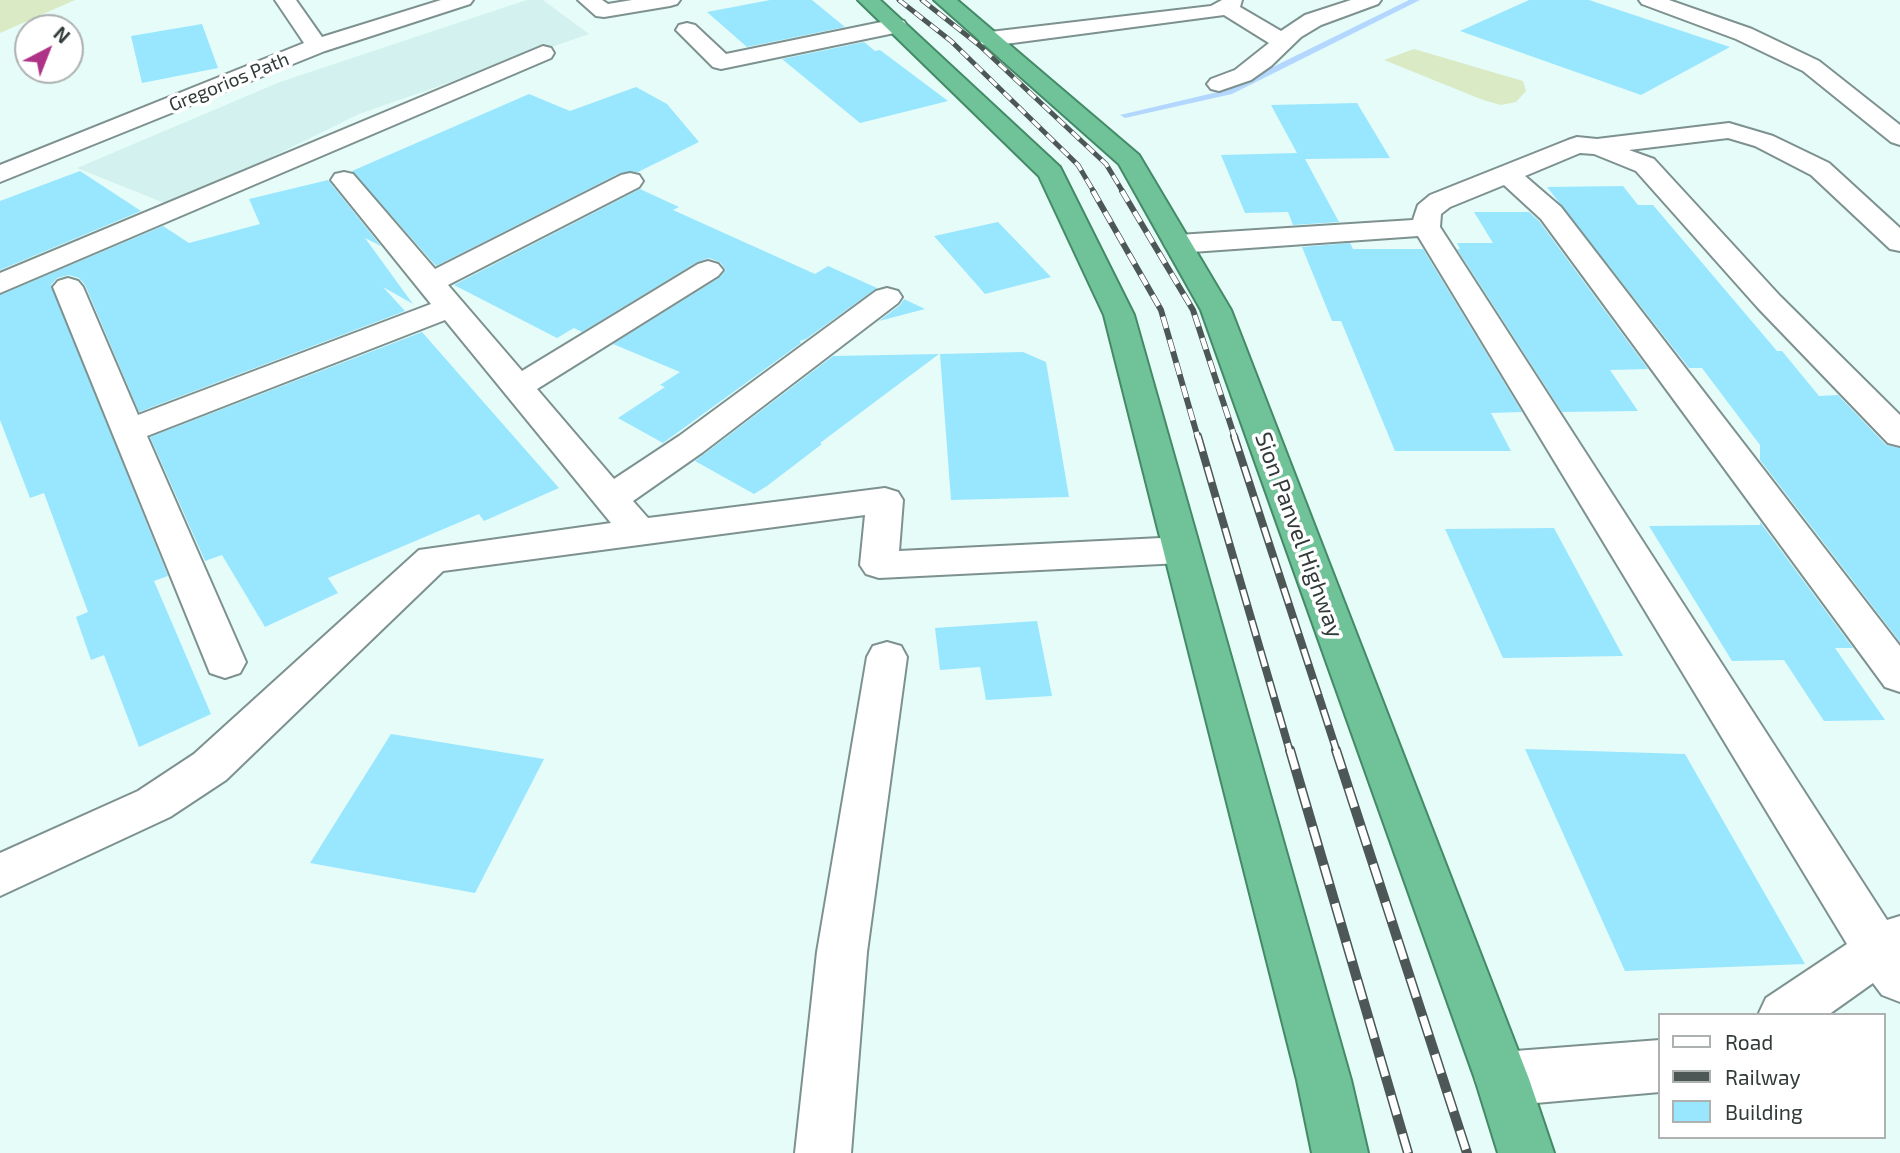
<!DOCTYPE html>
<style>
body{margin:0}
#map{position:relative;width:1900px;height:1153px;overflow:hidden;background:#e6fcf9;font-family:"Exo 2",sans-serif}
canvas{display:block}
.legend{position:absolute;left:1658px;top:1013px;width:228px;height:126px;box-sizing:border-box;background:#fff;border:2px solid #adb1b0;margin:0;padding:9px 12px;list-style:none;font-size:21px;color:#323b3a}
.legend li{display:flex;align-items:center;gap:14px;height:35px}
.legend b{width:35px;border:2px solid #adb1b0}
.north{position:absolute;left:14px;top:14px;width:70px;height:70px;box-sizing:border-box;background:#fff;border:2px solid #adb1b0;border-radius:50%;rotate:42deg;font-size:19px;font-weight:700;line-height:28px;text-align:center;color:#323b3a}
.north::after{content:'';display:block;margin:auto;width:24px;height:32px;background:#ae3386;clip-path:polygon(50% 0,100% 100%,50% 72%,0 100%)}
</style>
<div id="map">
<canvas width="1900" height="1153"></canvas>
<ul class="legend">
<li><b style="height:9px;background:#fff"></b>Road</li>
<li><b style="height:9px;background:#4c5756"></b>Railway</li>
<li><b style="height:19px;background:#99e6ff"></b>Building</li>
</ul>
<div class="north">N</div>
</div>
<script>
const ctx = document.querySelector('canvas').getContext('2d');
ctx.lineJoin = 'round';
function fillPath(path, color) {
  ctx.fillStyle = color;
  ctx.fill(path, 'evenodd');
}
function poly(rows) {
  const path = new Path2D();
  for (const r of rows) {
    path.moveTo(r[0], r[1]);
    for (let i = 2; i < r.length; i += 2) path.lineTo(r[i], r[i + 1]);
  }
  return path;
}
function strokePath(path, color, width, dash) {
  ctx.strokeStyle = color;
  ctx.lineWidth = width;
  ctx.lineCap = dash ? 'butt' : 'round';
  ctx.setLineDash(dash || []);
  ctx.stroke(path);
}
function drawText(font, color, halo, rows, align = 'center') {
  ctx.font = font + ' "Exo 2",sans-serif';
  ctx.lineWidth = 7;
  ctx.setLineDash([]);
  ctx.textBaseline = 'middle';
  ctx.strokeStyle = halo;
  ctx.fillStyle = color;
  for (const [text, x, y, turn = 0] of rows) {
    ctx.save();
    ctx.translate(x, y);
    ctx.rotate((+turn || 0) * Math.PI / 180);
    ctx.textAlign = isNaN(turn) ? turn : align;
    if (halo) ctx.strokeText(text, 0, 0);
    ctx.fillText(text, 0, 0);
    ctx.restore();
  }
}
fillPath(poly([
 [527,0,543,0,589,34,359,114,172,206,77,168,280,82]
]), '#d3f1ee');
fillPath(poly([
 [0,0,75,0,0,33],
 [1414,49,1523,81,1526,91,1516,102,1501,105,1483,100,1384,60]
]), '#d9eac5');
fillPath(poly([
 [1409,0,1420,0,1232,94,1125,118,1120,115,1226,90,1409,0]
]), '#b3d7fe');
fillPath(poly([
 [770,0,812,0,845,27,747,47,707,12],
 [1529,0,1589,0,1730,47,1641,95,1460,31],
 [202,24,218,68,142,83,131,36],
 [864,42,875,51,880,50,948,101,860,123,782,59],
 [636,87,667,104,699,142,638,172,620,173,436,266,352,171,529,94,570,111],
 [1357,103,1390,158,1305,159,1339,222,1293,225,1288,212,1245,213,1221,155,1297,153,1271,105],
 [80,171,141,211,0,270,0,201],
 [328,180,381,246,365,238,413,304,383,287,405,311,139,412,85,285,79,278,69,275,57,278,51,285,168,576,154,581,211,714,139,747,104,655,91,660,76,617,88,612,44,493,30,498,0,420,0,295,163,226,189,243,260,224,249,199],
 [1623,186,1638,205,1653,205,1777,351,1782,351,1819,396,1838,395,1886,445,1900,448,1900,642,1760,460,1760,445,1702,368,1689,368,1547,187],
 [640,189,679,207,673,210,815,274,828,266,877,288,806,339,800,341,801,343,663,443,618,418,665,387,660,385,680,372,613,344,719,278,726,270,720,262,709,258,697,262,582,332,574,328,557,338,454,285],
 [1474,212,1529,212,1539,221,1648,369,1610,370,1638,411,1562,412,1457,249,1460,249,1457,243,1493,243],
 [998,222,1051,277,985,294,934,236],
 [1350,243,1353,249,1423,249,1522,412,1491,413,1511,451,1395,451,1341,321,1332,321,1302,247],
 [904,299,925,309,879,321,900,305],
 [422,332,559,488,484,521,479,514,328,578,338,593,265,627,222,555,205,561,150,437],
 [1023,352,1046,362,1069,497,951,500,940,354],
 [939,354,820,443,822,444,767,486,754,494,695,461,833,356],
 [1760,522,1853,648,1835,648,1885,720,1824,721,1784,660,1732,661,1649,526,1760,525],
 [1554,528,1623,656,1503,658,1445,529],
 [1037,621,1052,696,986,700,980,667,940,670,935,628],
 [391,734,544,759,475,893,310,863],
 [1525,749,1685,754,1805,964,1625,971]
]), '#99e6ff');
const minor = poly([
 [275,0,296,0,322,37,441,0,473,0,470,4,325,51,0,182,0,165,304,43,275,0],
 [578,0,602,0,608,4,632,0,680,0,677,4,670,6,604,17,596,16,578,0],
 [1222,0,1242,0,1240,7,1281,31,1305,15,1351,0,1381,0,1378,4,1321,25,1301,37,1271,66,1251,80,1219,91,1211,89,1207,84,1211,79,1235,70,1269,43,1224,15,990,46,982,44,979,39,982,34,990,32,1211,6,1222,0],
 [1639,0,1669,0,1752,29,1819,61,1900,125,1900,145,1891,142,1803,71,1736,39,1642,4,1639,0],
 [896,19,904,21,907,26,904,31,721,69,713,67,676,30,679,25,687,23,695,25,726,54,896,19],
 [543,46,551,48,554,53,551,58,0,293,0,273,543,46],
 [1729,123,1773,136,1829,163,1900,228,1900,251,1890,249,1811,175,1755,146,1728,138,1629,150,1654,159,1780,296,1900,415,1900,446,1888,443,1758,308,1636,171,1594,154,1580,153,1525,176,1561,207,1900,646,1900,692,1885,687,1541,219,1504,185,1450,207,1441,214,1440,227,1887,920,1900,916,1900,1002,1882,995,1873,983,1828,1015,1758,1015,1766,998,1847,944,1418,236,1178,253,1168,250,1164,244,1168,238,1178,235,1413,220,1418,205,1430,195,1568,140,1577,137,1597,139,1729,123],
 [344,172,353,174,435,269,621,175,630,173,639,175,643,181,639,187,448,285,522,371,698,264,708,261,718,264,723,270,718,276,537,389,614,479,679,436,876,291,887,288,898,291,902,297,898,303,703,452,633,501,648,518,885,488,898,492,903,500,899,551,1181,537,1194,541,1200,550,1194,559,1181,563,879,578,866,574,860,565,865,515,443,571,226,780,170,817,0,896,0,853,138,791,194,754,419,550,611,523,445,320,147,436,246,662,240,673,225,678,210,673,53,287,58,281,68,278,78,281,83,287,138,415,431,304,331,180,335,174,344,172],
 [887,642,901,646,907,657,867,952,851,1153,795,1153,817,952,867,657,873,646,887,642],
 [1660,1040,1660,1092,1502,1106,1483,1098,1475,1079,1483,1060,1502,1052,1660,1040]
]);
const trunk = poly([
 [858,0,880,0,1060,167,1134,315,1351,1080,1368,1153,1312,1153,1297,1080,1104,315,1039,176,858,0],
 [934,0,957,0,1139,155,1231,310,1529,1079,1554,1153,1498,1153,1475,1079,1201,310,1119,164,934,0]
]);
strokePath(minor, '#7d918f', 4);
strokePath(trunk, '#448a67', 4);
fillPath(minor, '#fff');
fillPath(trunk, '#70c398');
const railFar3 = poly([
 [899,0,951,41,1078,165,1094,192],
 [922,0,979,45,1106,164,1123,192]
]);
const railFar2 = poly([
 [1093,191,1161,310,1198,438],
 [1122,191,1193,310,1235,438]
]);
const railFar1 = poly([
 [1198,436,1290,752],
 [1234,436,1337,752]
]);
const rail = poly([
 [1290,750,1408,1153],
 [1336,750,1467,1153]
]);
strokePath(railFar3, '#4c5756', 5);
strokePath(railFar2, '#4c5756', 6);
strokePath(railFar1, '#4c5756', 8);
strokePath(rail, '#4c5756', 10);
strokePath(railFar3, '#fff', 3.5, [10]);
strokePath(railFar2, '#fff', 4.5, [12]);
strokePath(railFar1, '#fff', 5, [16]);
strokePath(rail, '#fff', 7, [20]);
drawText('19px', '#323b3a', '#fff', [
 ["Gregorios Path",229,82,-22]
]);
drawText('23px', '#323b3a', '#fff', [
 ["Sion Panvel Highway",1299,535,70]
]);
</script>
